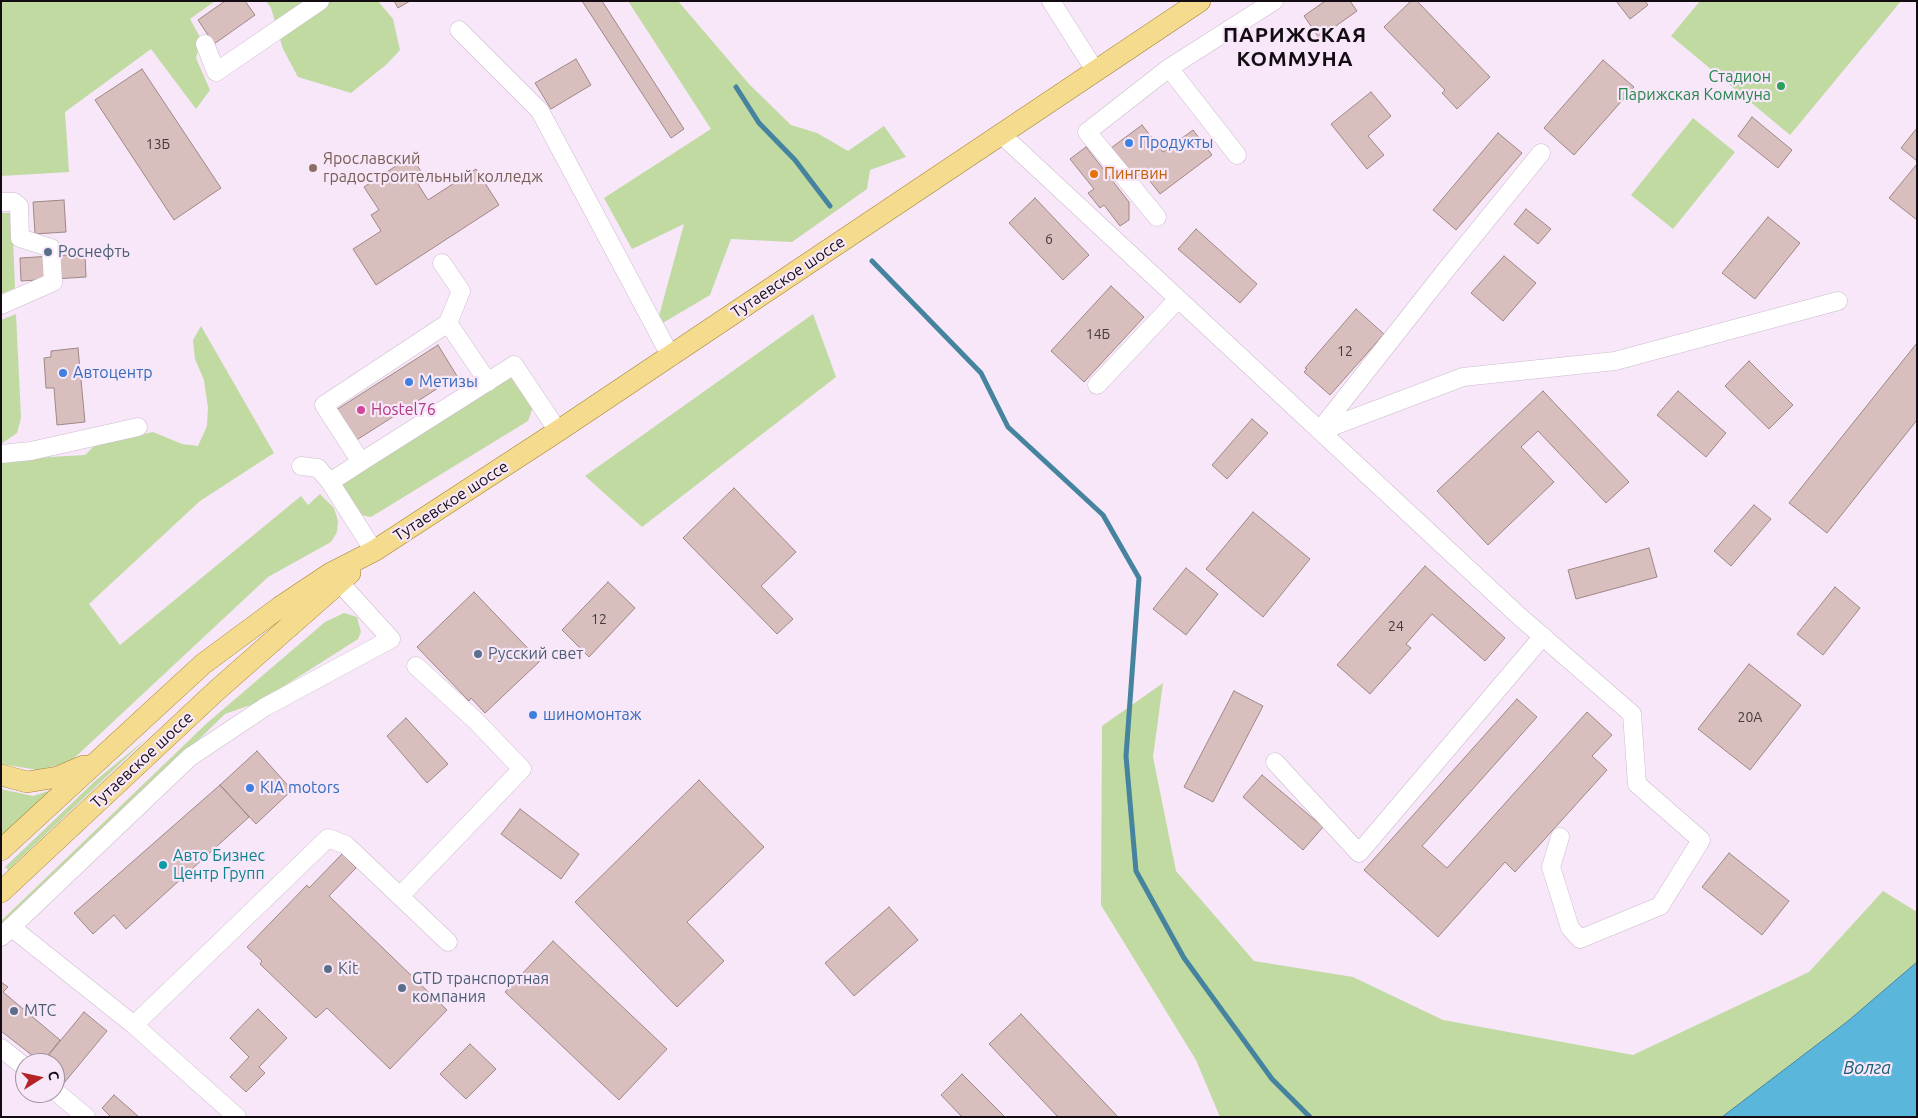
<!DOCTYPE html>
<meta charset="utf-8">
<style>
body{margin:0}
#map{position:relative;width:1918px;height:1118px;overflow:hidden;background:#f7e7f9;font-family:Ubuntu,sans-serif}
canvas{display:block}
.frame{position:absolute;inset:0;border:2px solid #130d13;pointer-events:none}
.north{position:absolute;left:15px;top:1053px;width:50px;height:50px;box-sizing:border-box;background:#f7e7f9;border:1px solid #9c909d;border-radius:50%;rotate:80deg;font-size:14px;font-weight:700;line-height:20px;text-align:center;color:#130d13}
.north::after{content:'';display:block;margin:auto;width:18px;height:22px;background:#b42425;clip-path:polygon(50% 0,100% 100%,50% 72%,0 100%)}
</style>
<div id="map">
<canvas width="1918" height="1118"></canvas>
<div class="frame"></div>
<div class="north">С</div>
</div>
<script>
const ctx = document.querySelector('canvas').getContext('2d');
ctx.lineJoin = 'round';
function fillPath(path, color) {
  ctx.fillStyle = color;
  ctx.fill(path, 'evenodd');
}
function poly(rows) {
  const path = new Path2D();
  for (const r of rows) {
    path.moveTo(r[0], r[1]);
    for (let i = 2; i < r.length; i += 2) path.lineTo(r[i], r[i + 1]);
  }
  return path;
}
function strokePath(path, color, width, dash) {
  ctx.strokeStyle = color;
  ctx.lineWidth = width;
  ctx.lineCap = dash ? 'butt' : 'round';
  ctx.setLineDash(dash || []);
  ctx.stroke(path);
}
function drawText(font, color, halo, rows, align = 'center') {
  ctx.font = font + ' Ubuntu,sans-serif';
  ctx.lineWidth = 4.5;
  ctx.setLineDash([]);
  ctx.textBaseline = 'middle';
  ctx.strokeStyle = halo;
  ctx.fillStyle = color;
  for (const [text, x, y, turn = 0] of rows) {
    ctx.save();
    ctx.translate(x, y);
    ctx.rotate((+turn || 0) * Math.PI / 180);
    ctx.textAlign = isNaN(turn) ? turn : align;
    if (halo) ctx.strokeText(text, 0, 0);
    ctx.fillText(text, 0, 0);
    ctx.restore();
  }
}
fillPath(poly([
 [1,1,215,1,190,19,201,39,196,58,210,90,196,109,151,49,65,112,69,172,1,176],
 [266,1,378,1,393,19,400,50,387,64,351,93,298,77,283,49,271,8],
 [628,1,678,1,749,84,791,125,817,133,848,151,884,126,906,157,870,170,867,189,792,242,731,239,710,295,656,327,684,224,632,249,604,198,711,129],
 [1700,1,1901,1,1790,135,1671,36],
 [1693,118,1735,152,1673,229,1631,195],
 [1,213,12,213,15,288,1,294],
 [16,314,21,418,17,433,1,444,1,320],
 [813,314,836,377,642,527,585,476],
 [201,326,274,453,200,501,89,604,120,645,301,496,308,505,320,494,334,508,338,521,337,532,331,542,268,577,70,762,38,770,1,764,1,460,85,455,95,445,153,432,182,444,198,446,207,426,208,408,204,380,195,359,193,340],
 [507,378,516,378,533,407,528,421,371,517,361,515,342,489,344,481],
 [344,613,357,617,361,632,358,639,259,702,225,714,1,931,1,921,206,724,325,622],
 [1163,683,1153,757,1176,871,1254,961,1353,977,1443,1020,1633,1055,1809,972,1883,891,1917,912,1917,962,1848,1021,1722,1117,1220,1117,1196,1060,1101,905,1102,726],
 [146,739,8,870,5,867,95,781],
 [1,789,33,796,54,789,1,838]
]), '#c0daa2');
const water = poly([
 [1917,962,1917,1117,1722,1117,1848,1021,1917,962]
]);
fillPath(water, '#5bb6db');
strokePath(water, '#45839f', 1);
strokePath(poly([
 [736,87,759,123,795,160,830,206],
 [872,261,981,373,1008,427,1103,515,1139,578,1126,756,1136,871,1184,958,1272,1079,1310,1117]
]), '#45839f', 5);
const building = poly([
 [225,1,245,1,255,15,214,44,198,20,225,1],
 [394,1,410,1,398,8,394,1],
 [582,1,602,1,684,129,671,138,582,1],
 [1325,1,1350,1,1357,11,1319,38,1304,16,1325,1],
 [1411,1,1417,1,1490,77,1457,109,1442,93,1445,90,1384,27,1411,1],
 [1616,1,1645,1,1648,5,1630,19,1616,1],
 [576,59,591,85,551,109,535,83,576,59],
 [1603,60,1634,87,1574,155,1544,128,1603,60],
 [142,69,221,188,174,220,95,100,142,69],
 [1371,92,1391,116,1368,136,1384,155,1367,169,1331,124,1371,92],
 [1752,117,1792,150,1778,168,1738,136,1752,117],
 [1142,125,1163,152,1193,130,1212,155,1160,194,1143,172,1134,179,1111,148,1142,125],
 [1917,128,1917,161,1901,148,1917,128],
 [1498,133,1522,153,1456,230,1433,210,1498,133],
 [1086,147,1129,202,1129,220,1120,226,1104,205,1100,208,1088,193,1094,189,1070,159,1086,147],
 [411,156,426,179,418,184,428,200,476,169,499,205,376,285,353,249,381,231,371,215,379,210,364,187,411,156],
 [1917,164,1917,220,1889,198,1917,164],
 [1035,198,1089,255,1063,280,1009,223,1035,198],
 [64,200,66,232,35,234,33,202,64,200],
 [1526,209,1551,229,1538,244,1514,224,1526,209],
 [1768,217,1800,243,1755,299,1722,273,1768,217],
 [1196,229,1257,284,1240,303,1178,249,1196,229],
 [85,254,86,277,21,281,20,258,85,254],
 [1504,256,1536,283,1503,321,1471,293,1504,256],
 [1111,286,1144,317,1084,382,1051,351,1111,286],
 [1356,309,1384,334,1330,395,1304,372,1307,369,1305,368,1356,309],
 [1917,343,1917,420,1827,533,1789,503,1917,343],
 [438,345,457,376,355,441,336,410,438,345],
 [78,348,85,422,57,425,54,388,46,388,44,358,51,357,51,351,78,348],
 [1749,361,1793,405,1769,429,1725,386,1749,361],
 [1543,391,1629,482,1606,503,1538,431,1521,447,1554,482,1488,545,1437,491,1543,391],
 [1678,391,1726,433,1706,457,1657,415,1678,391],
 [1252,419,1268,433,1227,479,1212,465,1252,419],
 [734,488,796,552,761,586,793,619,777,634,683,538,734,488],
 [1754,505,1771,519,1731,566,1714,551,1754,505],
 [1253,512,1310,559,1263,617,1206,569,1253,512],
 [1649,548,1657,577,1576,599,1568,570,1649,548],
 [1425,566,1505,638,1485,661,1432,614,1406,644,1411,648,1370,694,1337,665,1425,566],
 [1186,568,1218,594,1186,635,1153,609,1186,568],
 [608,582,635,608,589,657,562,630,608,582],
 [1835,587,1860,608,1823,655,1797,634,1835,587],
 [474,592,540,661,485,713,471,698,469,701,417,647,474,592],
 [1749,664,1801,705,1750,770,1698,729,1749,664],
 [1234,691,1263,706,1213,802,1184,787,1234,691],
 [1517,699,1537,717,1422,846,1447,868,1587,712,1612,735,1592,756,1607,770,1515,872,1505,862,1438,937,1364,870,1517,699],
 [406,718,448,764,427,783,387,736,406,718],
 [257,751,292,790,256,824,220,785,257,751],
 [1262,775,1323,827,1303,850,1243,797,1262,775],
 [699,780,764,847,687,922,724,961,677,1007,575,902,699,780],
 [220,785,249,817,126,929,114,915,93,934,74,913,220,785],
 [520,809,579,854,561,879,501,834,520,809],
 [1729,853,1789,901,1762,935,1702,887,1729,853],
 [342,854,356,868,329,896,447,1010,390,1069,327,1008,316,1018,260,964,262,961,247,947,307,885,309,888,342,854],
 [889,907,918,940,854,996,825,963,889,907],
 [553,941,667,1049,619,1100,505,992,553,941],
 [1,982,8,987,3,992,60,1040,42,1063,1,1031,1,982],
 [258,1009,287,1038,259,1067,265,1073,246,1092,230,1077,249,1057,230,1038,258,1009],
 [84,1012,107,1031,64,1083,55,1076,55,1063,42,1063,84,1012],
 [1021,1014,1118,1117,1058,1117,989,1044,1021,1014],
 [470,1044,496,1069,466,1099,440,1074,470,1044],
 [962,1074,1005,1117,962,1117,941,1095,962,1074],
 [114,1095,139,1117,111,1117,102,1108,114,1095]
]);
fillPath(building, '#d8bebc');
strokePath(building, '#9f8785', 1);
const minor = poly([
 [1051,1,1096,72],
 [459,30,540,111,671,357],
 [205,44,216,72,320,1],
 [1001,134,1519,616,1632,714,1637,784,1701,840,1660,906,1580,939,1570,928,1551,867,1560,837],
 [1237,155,1169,68,1274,1],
 [1,202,14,202,19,206,20,238,51,248,53,282,1,305],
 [1157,217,1087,132,1169,68],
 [442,263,461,291,448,323,488,382],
 [448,323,324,405,361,462,514,365,558,431],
 [1097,385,1178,299],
 [1320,430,1446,270,1541,153],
 [1320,431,1463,377,1615,361,1838,301],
 [1,454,31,451,138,427],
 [361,462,330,482,374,551],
 [301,466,318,468,330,482],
 [1275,762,1359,853,1543,636],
 [400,896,522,769,475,720,416,666],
 [11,927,134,1025,237,1117],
 [1,937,190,757,265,707,391,639,340,583],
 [134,1025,328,838,346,845,448,942],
 [1,1048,25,1067],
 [55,1091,86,1117]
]);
const major = poly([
 [1,775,27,782,58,777,84,766],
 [1,850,203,664,280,607,331,573,374,551,558,431,1200,1],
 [1,892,216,691,350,573]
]);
strokePath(minor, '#cbbbcc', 19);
strokePath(major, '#a18331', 22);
strokePath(minor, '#fff', 18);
strokePath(major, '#f5db8d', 21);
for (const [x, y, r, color] of [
 [1781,86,5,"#2e9e5b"],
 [1129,143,5,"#3f7fe0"],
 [313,168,5,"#8d6e63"],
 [1094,174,5,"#e8710a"],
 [48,252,5,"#5c6f8a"],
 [63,373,5,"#3f7fe0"],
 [409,382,5,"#3f7fe0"],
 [361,410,5,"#d1479c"],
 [478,654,5,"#5c6f8a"],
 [533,715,5,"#3f7fe0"],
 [250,788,5,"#3f7fe0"],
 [163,865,5,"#0f9aa8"],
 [328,969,5,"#5c6f8a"],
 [402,988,5,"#5c6f8a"],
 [14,1011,5,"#5c6f8a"]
]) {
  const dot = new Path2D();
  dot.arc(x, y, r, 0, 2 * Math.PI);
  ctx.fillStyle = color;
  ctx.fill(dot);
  strokePath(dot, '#f7e7f9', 2);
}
drawText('14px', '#44393d', null, [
 ["13Б",158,144],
 ["6",1049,239],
 ["14Б",1098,334],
 ["12",1345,351],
 ["12",599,619],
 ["24",1396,626],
 ["20А",1750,717]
]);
drawText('16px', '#27864d', '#f7e7f9', [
 ["Стадион",1771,77],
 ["Парижская Коммуна",1771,95]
], 'right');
drawText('16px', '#366cbe', '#f7e7f9', [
 ["Продукты",1139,143],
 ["Автоцентр",73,373],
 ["Метизы",419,382],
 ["шиномонтаж",543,715],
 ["KIA motors",260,788]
], 'left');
drawText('16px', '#785e54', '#f7e7f9', [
 ["Ярославский",323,159],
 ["градостроительный колледж",323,177]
], 'left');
drawText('16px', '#c56008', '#f7e7f9', [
 ["Пингвин",1104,174]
], 'left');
drawText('16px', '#4e5e75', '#f7e7f9', [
 ["Роснефть",58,252],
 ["Русский свет",488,654],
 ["Kit",338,969],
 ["GTD транспортная",412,979],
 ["компания",412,997],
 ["МТС",24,1011]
], 'left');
drawText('16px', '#130d13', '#f7e7f9', [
 ["Тутаевское шоссе",788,277,-34],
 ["Тутаевское шоссе",451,501,-33],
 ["Тутаевское шоссе",142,760,-43]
]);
drawText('16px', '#b23c85', '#f7e7f9', [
 ["Hostel76",371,410]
], 'left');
drawText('16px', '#0d838f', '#f7e7f9', [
 ["Авто Бизнес",173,856],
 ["Центр Групп",173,874]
], 'left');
drawText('italic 18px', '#19607a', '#f7e7f9', [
 ["Волга",1867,1068]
]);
ctx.letterSpacing = '1px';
drawText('bold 21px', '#130d13', '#f7e7f9', [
 ["ПАРИЖСКАЯ",1295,35],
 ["КОММУНА",1295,59]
]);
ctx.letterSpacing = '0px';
</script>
